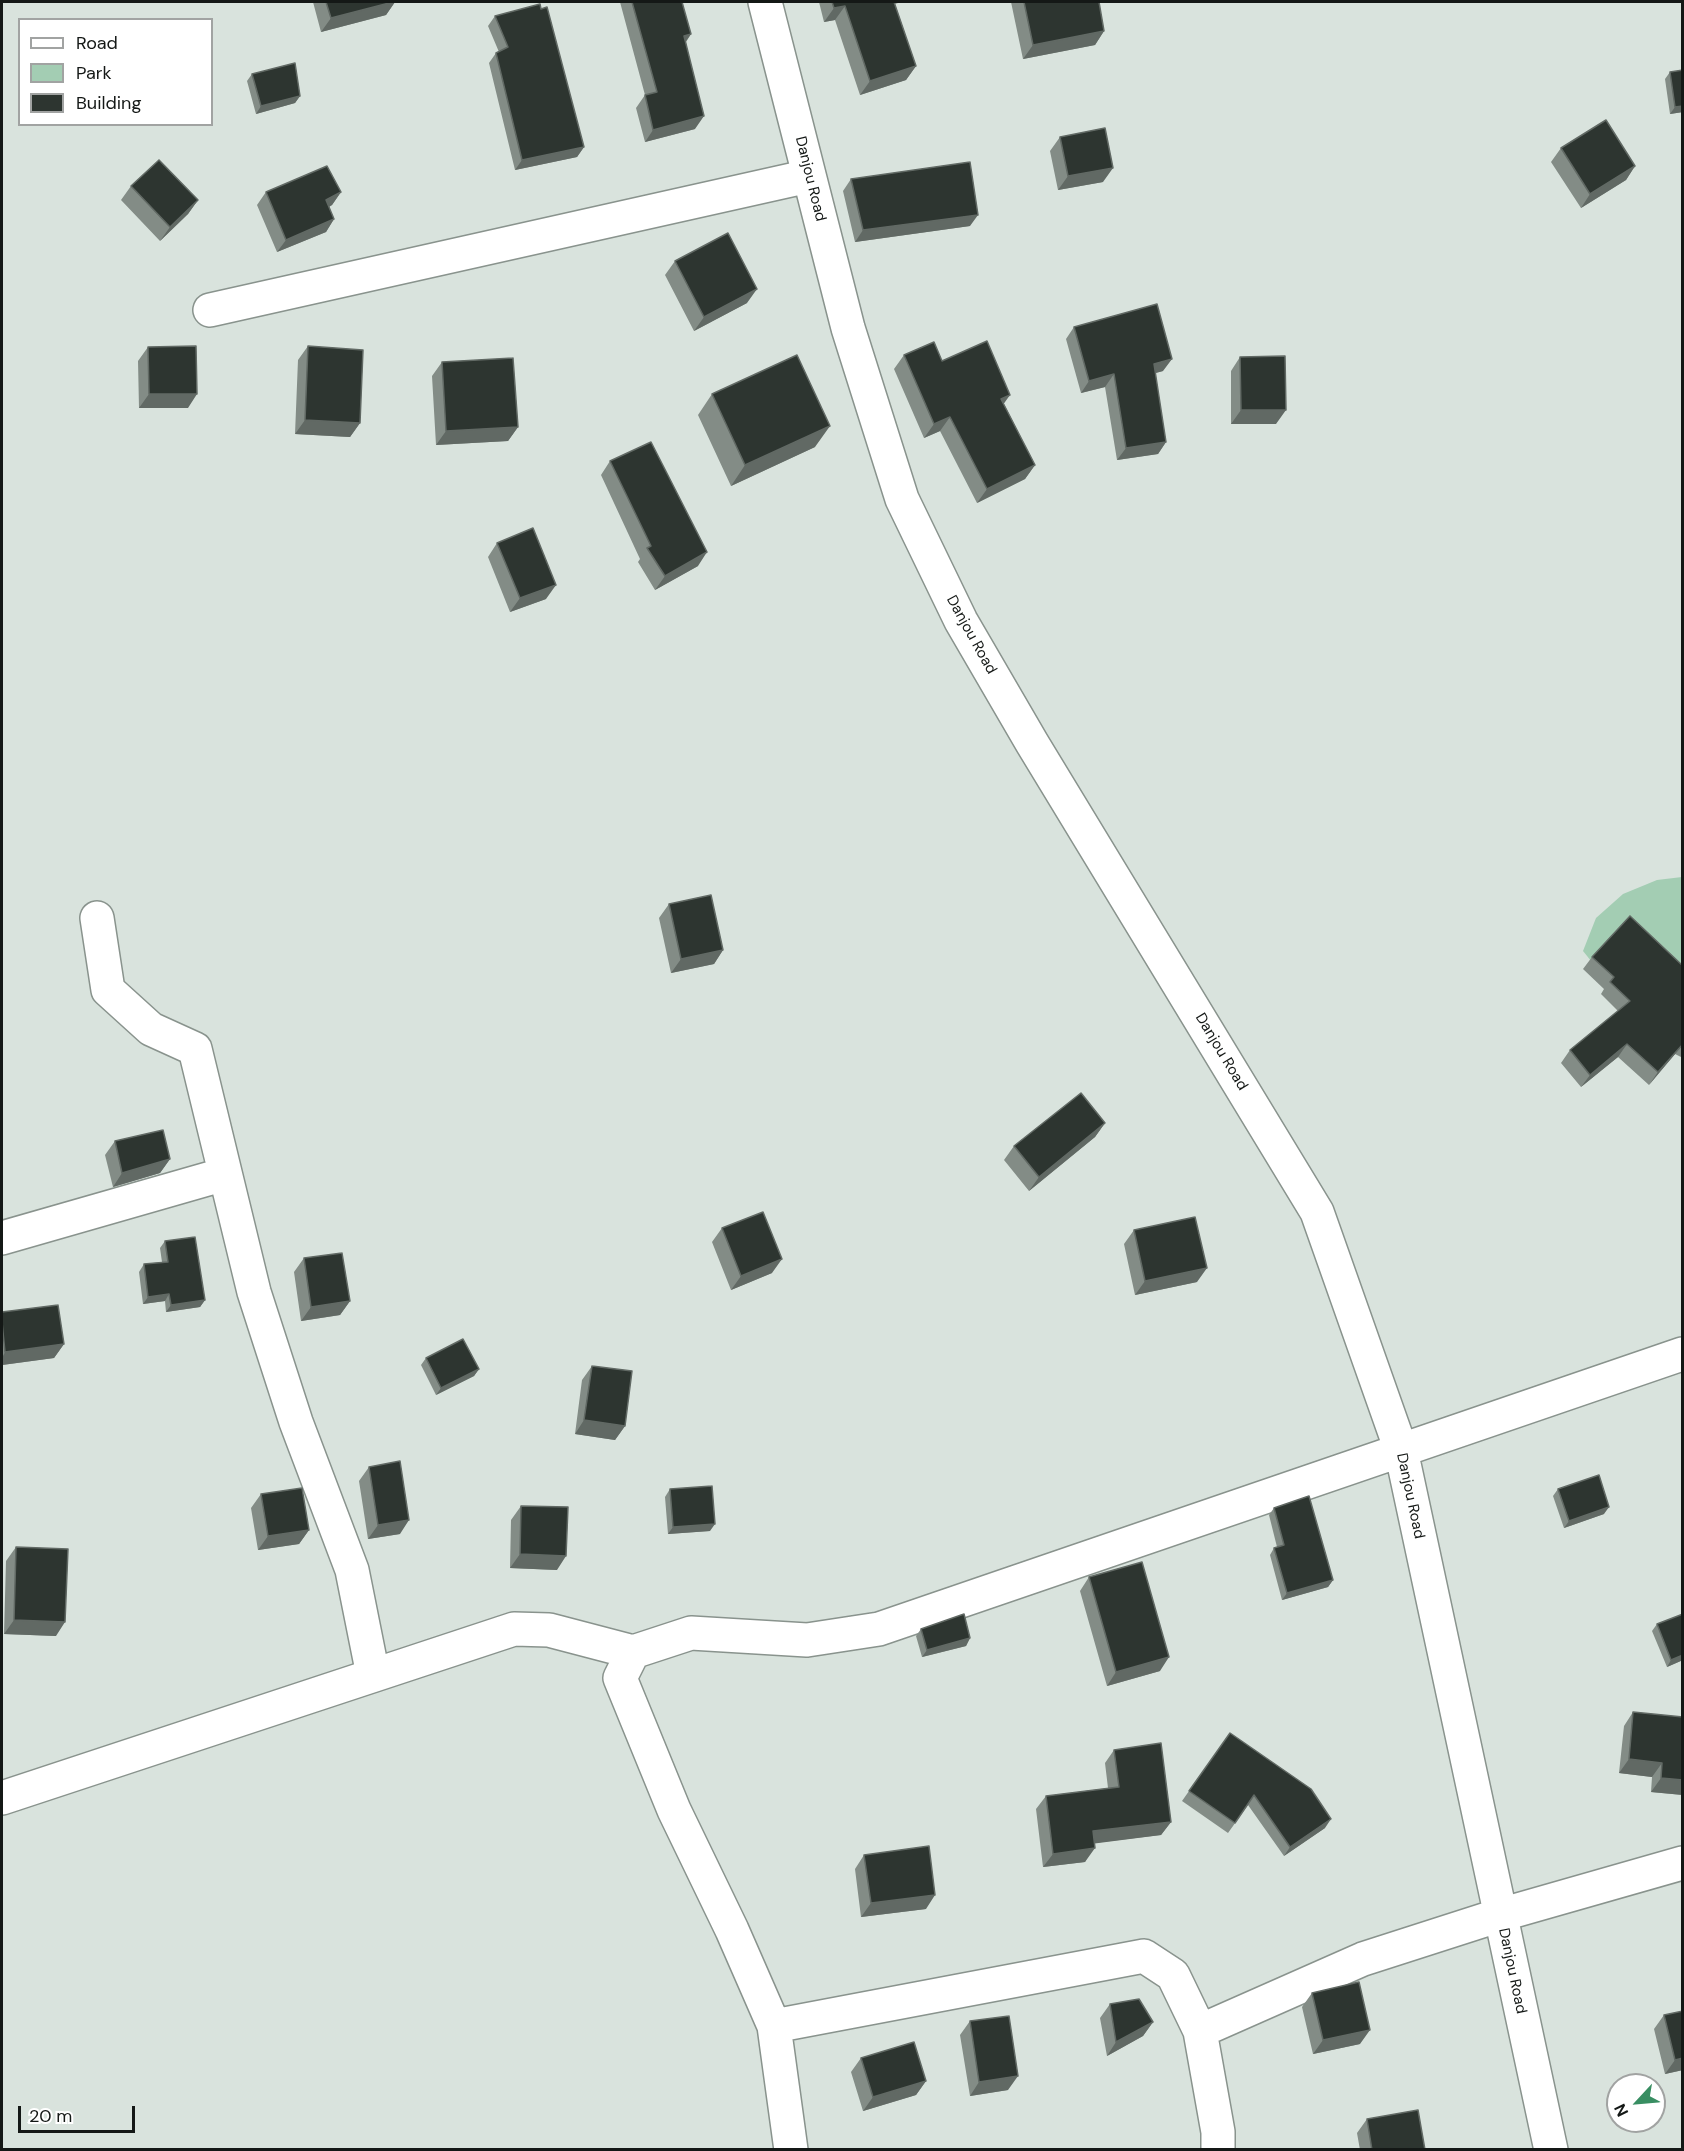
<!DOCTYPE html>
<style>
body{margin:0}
#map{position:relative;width:1684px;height:2151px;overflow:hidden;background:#d9e3dd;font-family:"DM Sans",sans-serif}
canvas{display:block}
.frame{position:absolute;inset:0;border:3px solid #141816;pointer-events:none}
.legend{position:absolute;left:18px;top:18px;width:195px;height:108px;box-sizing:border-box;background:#fff;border:2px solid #a1a3a2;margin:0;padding:8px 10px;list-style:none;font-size:18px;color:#141816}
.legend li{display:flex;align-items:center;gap:12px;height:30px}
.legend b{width:30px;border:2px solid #a1a3a2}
.north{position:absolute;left:1606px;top:2073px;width:60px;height:60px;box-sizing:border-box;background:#fff;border:2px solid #a1a3a2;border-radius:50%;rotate:244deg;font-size:16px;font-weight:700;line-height:24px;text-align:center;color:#141816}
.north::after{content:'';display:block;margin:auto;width:21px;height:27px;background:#388e62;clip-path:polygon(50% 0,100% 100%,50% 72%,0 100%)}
.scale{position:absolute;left:18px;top:2106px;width:117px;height:27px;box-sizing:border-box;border:3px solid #141816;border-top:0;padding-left:8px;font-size:18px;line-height:21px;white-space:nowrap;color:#141816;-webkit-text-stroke:4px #fff;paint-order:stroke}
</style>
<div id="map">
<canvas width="1684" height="2151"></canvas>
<div class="frame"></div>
<ul class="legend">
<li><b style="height:8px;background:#fff"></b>Road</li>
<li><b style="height:16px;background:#a3cdb3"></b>Park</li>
<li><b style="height:16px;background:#2d3530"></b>Building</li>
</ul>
<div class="north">N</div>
<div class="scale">20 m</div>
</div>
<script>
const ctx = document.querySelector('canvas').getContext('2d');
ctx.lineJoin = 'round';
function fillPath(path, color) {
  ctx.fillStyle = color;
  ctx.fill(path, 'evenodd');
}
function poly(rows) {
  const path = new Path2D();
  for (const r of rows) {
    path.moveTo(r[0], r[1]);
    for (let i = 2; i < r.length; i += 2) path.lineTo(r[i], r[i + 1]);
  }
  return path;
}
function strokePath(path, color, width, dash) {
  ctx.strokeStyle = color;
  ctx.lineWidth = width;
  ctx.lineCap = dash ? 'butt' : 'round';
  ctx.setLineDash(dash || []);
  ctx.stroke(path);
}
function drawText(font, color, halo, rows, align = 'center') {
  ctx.font = font + ' "DM Sans",sans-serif';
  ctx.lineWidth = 6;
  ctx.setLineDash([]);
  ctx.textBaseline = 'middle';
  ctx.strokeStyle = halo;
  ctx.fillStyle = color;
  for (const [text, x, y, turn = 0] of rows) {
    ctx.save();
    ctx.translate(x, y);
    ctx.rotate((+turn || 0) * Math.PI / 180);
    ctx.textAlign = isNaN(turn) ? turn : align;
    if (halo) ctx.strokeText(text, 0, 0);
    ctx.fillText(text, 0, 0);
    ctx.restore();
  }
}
fillPath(poly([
 [1682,877,1682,1054,1604,977,1583,951,1596,918,1623,894,1657,880]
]), '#a3cdb3');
const minor = poly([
 [765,2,848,328,902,499,961,621,1032,743,1317,1212,1401,1450,1551,2150],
 [210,310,809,176],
 [97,918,108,990,151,1029,195,1049,254,1292,296,1422,352,1570,373,1675],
 [2,1238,225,1174],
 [2,1798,514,1629,549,1630,633,1652],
 [774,2026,1144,1956,1173,1975,1200,2031,1218,2132,1218,2150],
 [1200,2031,1363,1959,1500,1915,1682,1863],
 [791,2150,774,2026,732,1930,674,1810,620,1678,633,1652,691,1633,807,1640,879,1629,1682,1354]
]);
strokePath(minor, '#89938d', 36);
strokePath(minor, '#fff', 33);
fillPath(poly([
 [313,2,395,2,386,15,321,32],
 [620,2,682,2,691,34,686,42,695,129,645,142,636,108,645,95],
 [819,2,901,2,895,4,916,66,906,80,860,95,835,20,824,22],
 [1011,2,1099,2,1104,31,1095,45,1023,59],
 [495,16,584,147,577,157,515,170,489,63,496,53,499,52,488,26],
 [1670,72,1683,112,1670,114,1665,79],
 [252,74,300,96,295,103,256,114,247,81],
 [1060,137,1103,182,1058,190,1050,151],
 [1561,148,1635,166,1626,180,1581,208,1551,162],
 [851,179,970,226,855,242,843,191],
 [131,186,198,200,188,214,160,241,121,200],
 [266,192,341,192,332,205,329,207,334,219,326,232,277,252,257,205],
 [675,261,747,303,694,331,665,275],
 [1074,327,1163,371,1155,373,1166,442,1158,454,1117,460,1105,387,1081,393,1066,339],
 [308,346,360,423,350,437,295,434,298,360],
 [148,347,188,408,139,408,138,361],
 [904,355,942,361,1004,404,1035,465,1025,479,977,503,940,431,924,438,894,369],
 [1240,357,1276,424,1231,424,1231,371],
 [442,362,518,427,508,441,436,445,432,376],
 [712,394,815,447,731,486,698,415],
 [610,461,698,566,655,590,638,562,640,559,601,475],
 [497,543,546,599,510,612,488,557],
 [669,904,723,950,714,964,671,973,659,918],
 [1592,957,1683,966,1683,1058,1675,1054,1649,1085,1618,1057,1581,1087,1561,1063,1570,1050,1618,1011,1601,994,1604,989,1583,969],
 [1105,1123,1095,1137,1029,1191,1004,1160,1014,1146],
 [115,1141,170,1159,160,1173,113,1187,105,1155],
 [722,1228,772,1273,731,1290,712,1242],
 [1134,1230,1197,1282,1135,1295,1124,1244],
 [165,1241,205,1300,200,1307,166,1312,165,1301,143,1304,139,1272,144,1264,162,1262,160,1248],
 [304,1258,350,1301,340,1315,301,1321,294,1272],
 [2,1312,64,1344,54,1358,2,1365],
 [426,1358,479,1369,474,1376,436,1395,421,1365],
 [592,1366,625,1426,615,1440,575,1434,582,1380],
 [369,1467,400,1534,368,1539,359,1481],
 [670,1489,710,1531,668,1534,665,1497],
 [1558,1489,1604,1514,1564,1528,1553,1496],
 [261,1494,309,1530,299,1544,258,1550,251,1508],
 [521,1506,557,1570,510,1568,511,1520],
 [1274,1508,1333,1580,1328,1587,1282,1600,1270,1555,1274,1548,1277,1547,1269,1515],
 [16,1547,56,1636,4,1634,6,1561],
 [1089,1577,1160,1671,1107,1686,1080,1591],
 [1683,1614,1683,1660,1667,1667,1652,1631,1657,1624],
 [921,1629,970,1638,966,1646,922,1657,916,1636],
 [1633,1712,1683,1795,1651,1792,1652,1777,1619,1773,1624,1726],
 [1230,1733,1325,1828,1284,1856,1248,1805,1228,1833,1182,1801],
 [1114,1750,1171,1822,1161,1835,1094,1843,1085,1862,1043,1867,1036,1809,1046,1796,1108,1788,1105,1763],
 [864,1855,926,1909,861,1917,855,1869],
 [1312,1993,1360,2044,1313,2054,1302,2007],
 [1110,2004,1153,2022,1143,2036,1107,2056,1100,2018],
 [1664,2015,1683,2070,1665,2074,1654,2029],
 [970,2021,1008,2090,970,2096,960,2035],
 [861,2058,926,2081,916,2095,863,2111,851,2072],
 [1367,2119,1425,2150,1360,2150,1357,2133]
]), '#838c86');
fillPath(poly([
 [393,2,395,2,386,15,321,32,331,18],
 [845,6,835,20,824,22,834,8],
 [1104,31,1095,45,1023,59,1033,45],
 [691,34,682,47,684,36],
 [916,66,906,80,860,95,870,81],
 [300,96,295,103,256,114,261,106],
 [1683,106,1683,112,1670,114,1675,107],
 [704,116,695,129,645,142,653,130],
 [584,147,577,157,515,170,522,160],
 [1635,166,1626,180,1581,208,1590,194],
 [1113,168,1103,182,1058,190,1068,176],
 [341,192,332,205,318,213,326,200],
 [198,200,188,214,160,241,170,227],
 [978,215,970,226,855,242,863,230],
 [334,219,326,232,277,252,286,240],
 [757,289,747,303,694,331,704,317],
 [1172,359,1163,371,1145,376,1154,364],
 [1114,374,1105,387,1081,393,1089,381],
 [149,394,197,394,188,408,139,408],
 [1010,395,1000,409,1001,399],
 [1241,410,1286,410,1276,424,1231,424],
 [950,417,940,431,924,438,934,424],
 [305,420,360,423,350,437,295,434],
 [830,426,815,447,731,486,745,465],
 [518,427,508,441,436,445,446,431],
 [1166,442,1158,454,1117,460,1126,448],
 [1035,465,1025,479,977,503,987,489],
 [707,552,698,566,655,590,665,576],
 [556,585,546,599,510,612,520,598],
 [723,950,714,964,671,973,681,959],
 [1627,1044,1618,1057,1581,1087,1590,1075],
 [1683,1044,1675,1054,1649,1085,1658,1072],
 [1105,1123,1095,1137,1029,1191,1039,1177],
 [170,1159,160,1173,113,1187,122,1173],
 [782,1259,772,1273,731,1290,741,1276],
 [1207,1268,1197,1282,1135,1295,1145,1281],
 [169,1294,165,1301,143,1304,148,1297],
 [205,1300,200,1307,166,1312,171,1305],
 [350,1301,340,1315,301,1321,311,1307],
 [64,1344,54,1358,2,1365,2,1358,5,1352],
 [479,1369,474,1376,436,1395,441,1388],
 [584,1420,625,1426,615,1440,575,1434],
 [1609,1507,1604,1514,1564,1528,1569,1521],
 [409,1520,400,1534,368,1539,378,1525],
 [715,1524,710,1531,668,1534,673,1527],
 [309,1530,299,1544,258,1550,268,1536],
 [520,1554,566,1556,557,1570,510,1568],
 [1333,1580,1328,1587,1282,1600,1287,1593],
 [14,1620,65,1622,56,1636,4,1634],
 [970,1638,966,1646,922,1657,927,1650],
 [1683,1655,1683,1660,1667,1667,1671,1660],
 [1169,1657,1160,1671,1107,1686,1116,1672],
 [1629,1759,1662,1763,1652,1777,1619,1773],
 [1661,1778,1683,1780,1683,1795,1651,1792],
 [1331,1819,1325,1828,1284,1856,1290,1847],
 [1171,1822,1161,1835,1083,1845,1093,1831],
 [1095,1848,1085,1862,1043,1867,1053,1854],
 [935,1895,926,1909,861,1917,871,1903],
 [1153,2022,1143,2036,1107,2056,1116,2042],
 [1370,2030,1360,2044,1313,2054,1323,2040],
 [1683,2058,1683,2070,1665,2074,1675,2060],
 [1018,2076,1008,2090,970,2096,979,2082],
 [926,2081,916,2095,863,2111,873,2097]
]), '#616964');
const building = poly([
 [326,2,393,2,331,18,326,2],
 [632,2,682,2,691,34,684,36,704,116,653,130,645,95,657,92,632,2],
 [832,2,894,2,916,66,870,81,845,6,834,8,832,2],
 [1024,2,1099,2,1104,31,1033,45,1024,2],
 [540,4,541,9,547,7,584,147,522,160,496,53,508,47,495,16,540,4],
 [295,63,300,96,261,106,252,74,295,63],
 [1683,70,1683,106,1675,107,1670,72,1683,70],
 [1606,120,1635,166,1590,194,1561,148,1606,120],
 [1105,128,1113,168,1068,176,1060,137,1105,128],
 [159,160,198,200,170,227,131,186,159,160],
 [970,162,978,215,863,230,851,179,970,162],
 [327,166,341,192,326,200,334,219,286,240,266,192,327,166],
 [728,233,757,289,704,317,675,261,728,233],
 [1157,304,1172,359,1154,364,1166,442,1126,448,1114,374,1089,381,1074,327,1157,304],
 [987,341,1010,395,1001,399,1035,465,987,489,950,417,934,424,904,355,934,342,942,361,987,341],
 [196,346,197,394,149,394,148,347,196,346],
 [308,346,363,350,360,423,305,420,308,346],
 [797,355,830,426,745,465,712,394,797,355],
 [1285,356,1286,410,1241,410,1240,357,1285,356],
 [513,358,518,427,446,431,442,362,513,358],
 [651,442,707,552,665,576,647,548,651,546,610,461,651,442],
 [533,528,556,585,520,598,497,543,533,528],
 [711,895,723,950,681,959,669,904,711,895],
 [1630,916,1683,966,1683,1044,1658,1072,1627,1044,1590,1075,1570,1050,1630,1001,1610,982,1614,977,1592,957,1630,916],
 [1081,1093,1105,1123,1039,1177,1014,1146,1081,1093],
 [163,1130,170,1159,122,1173,115,1141,163,1130],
 [763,1212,782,1259,741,1276,722,1228,763,1212],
 [1195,1217,1207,1268,1145,1281,1134,1230,1195,1217],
 [195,1237,205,1300,171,1305,169,1294,148,1297,144,1264,168,1262,165,1241,195,1237],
 [342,1253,350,1301,311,1307,304,1258,342,1253],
 [58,1305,64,1344,5,1352,2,1322,2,1312,58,1305],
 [463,1339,479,1369,441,1388,426,1358,463,1339],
 [592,1366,632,1371,625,1426,584,1420,592,1366],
 [400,1461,409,1520,378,1525,369,1467,400,1461],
 [1599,1475,1609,1507,1569,1521,1558,1489,1599,1475],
 [712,1486,715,1524,673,1527,670,1489,712,1486],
 [302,1488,309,1530,268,1536,261,1494,302,1488],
 [1309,1496,1333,1580,1287,1593,1274,1548,1284,1545,1274,1508,1309,1496],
 [521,1506,568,1507,566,1556,520,1554,521,1506],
 [16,1547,68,1549,65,1622,14,1620,16,1547],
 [1142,1562,1169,1657,1116,1672,1089,1577,1142,1562],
 [964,1614,970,1638,927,1650,921,1629,964,1614],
 [1683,1614,1683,1655,1671,1660,1657,1624,1683,1614],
 [1633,1712,1683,1717,1683,1780,1661,1778,1662,1763,1629,1759,1633,1712],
 [1230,1733,1311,1789,1331,1819,1290,1847,1254,1795,1235,1823,1189,1791,1230,1733],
 [1161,1743,1171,1822,1093,1831,1095,1848,1053,1854,1046,1796,1119,1787,1114,1750,1161,1743],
 [929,1846,935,1895,871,1903,864,1855,929,1846],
 [1359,1982,1370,2030,1323,2040,1312,1993,1359,1982],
 [1139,1999,1153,2022,1116,2042,1110,2004,1139,1999],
 [1683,2011,1683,2058,1675,2060,1664,2015,1683,2011],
 [1009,2016,1018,2076,979,2082,970,2021,1009,2016],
 [914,2042,926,2081,873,2097,861,2058,914,2042],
 [1418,2110,1425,2150,1372,2150,1367,2119,1418,2110]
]);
fillPath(building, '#2d3530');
strokePath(building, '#616964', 1.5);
drawText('15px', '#141816', '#fff', [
 ["Danjou Road",810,179,76],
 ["Danjou Road",971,635,61],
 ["Danjou Road",1221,1052,59],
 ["Danjou Road",1410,1496,78],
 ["Danjou Road",1512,1971,78]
]);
</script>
